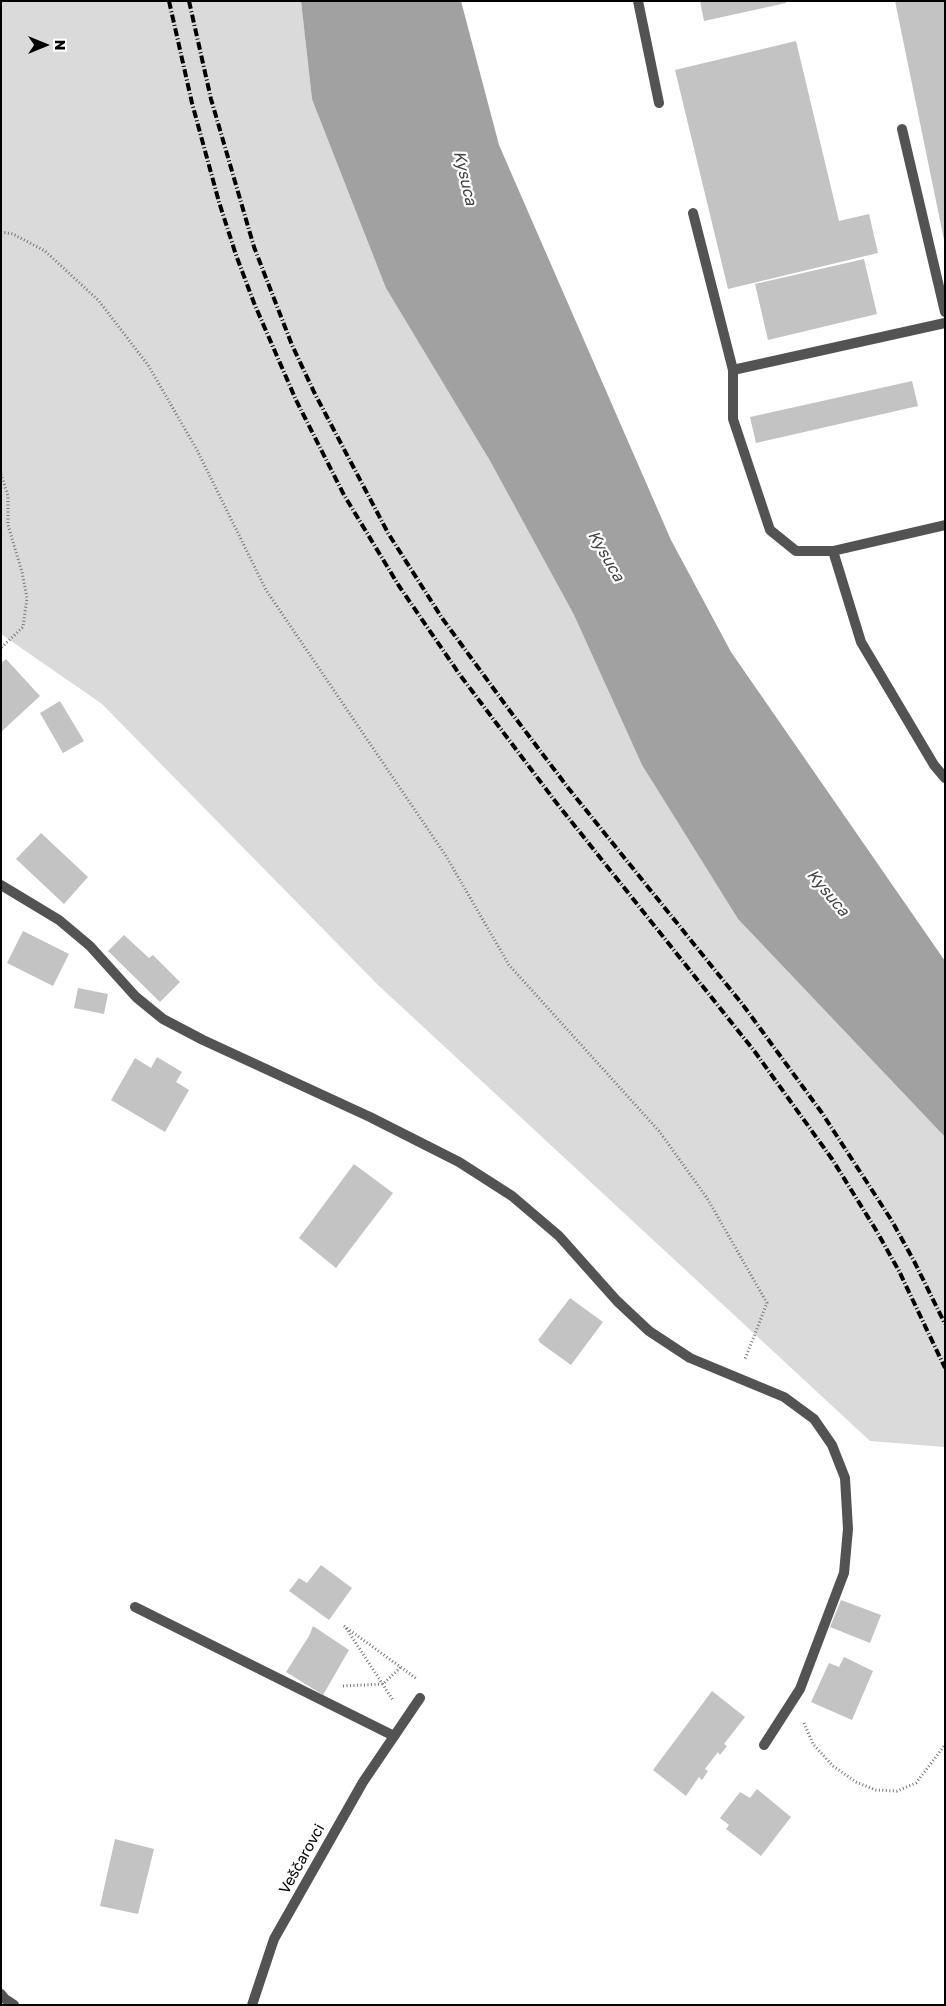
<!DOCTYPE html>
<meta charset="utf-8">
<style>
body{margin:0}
#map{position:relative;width:946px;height:2006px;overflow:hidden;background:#fff;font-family:"Golos Text",sans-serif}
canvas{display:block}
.frame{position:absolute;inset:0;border:2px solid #000;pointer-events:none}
.north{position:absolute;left:20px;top:20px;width:50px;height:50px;-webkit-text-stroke:4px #fff;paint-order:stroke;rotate:90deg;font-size:14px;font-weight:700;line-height:20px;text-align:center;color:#000}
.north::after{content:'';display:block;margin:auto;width:18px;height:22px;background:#000;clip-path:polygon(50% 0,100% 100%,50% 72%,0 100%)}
</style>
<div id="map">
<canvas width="946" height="2006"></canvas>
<div class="frame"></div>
<div class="north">N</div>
</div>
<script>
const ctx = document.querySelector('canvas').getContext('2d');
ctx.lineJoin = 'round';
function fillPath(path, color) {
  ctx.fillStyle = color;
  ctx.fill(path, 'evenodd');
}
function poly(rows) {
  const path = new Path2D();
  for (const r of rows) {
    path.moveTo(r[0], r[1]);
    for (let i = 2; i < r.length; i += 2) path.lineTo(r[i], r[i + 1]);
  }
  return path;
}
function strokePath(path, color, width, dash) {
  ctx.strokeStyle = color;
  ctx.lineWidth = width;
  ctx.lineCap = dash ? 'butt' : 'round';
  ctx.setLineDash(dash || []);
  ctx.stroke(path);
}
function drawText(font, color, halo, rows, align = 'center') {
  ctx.font = font + ' "Golos Text",sans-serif';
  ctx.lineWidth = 4.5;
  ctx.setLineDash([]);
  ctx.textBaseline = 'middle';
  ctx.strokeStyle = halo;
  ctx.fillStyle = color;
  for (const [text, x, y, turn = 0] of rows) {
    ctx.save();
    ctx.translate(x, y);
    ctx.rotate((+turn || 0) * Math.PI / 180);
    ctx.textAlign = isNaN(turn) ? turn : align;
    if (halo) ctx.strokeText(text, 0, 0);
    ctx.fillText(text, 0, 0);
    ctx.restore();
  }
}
fillPath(poly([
 [1,1,301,1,312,99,489,459,574,615,642,765,738,919,945,1137,945,1447,870,1441,378,985,102,704,1,634]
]), '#dadada');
fillPath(poly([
 [301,1,461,1,499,145,671,540,731,652,945,961,945,1137,738,919,642,765,574,615,489,459,386,288,312,99]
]), '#a1a1a1');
fillPath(poly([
 [700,1,786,1,786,3,704,21],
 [895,1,945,1,945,240,944,240],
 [796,41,839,221,869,214,878,253,728,289,675,70],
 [864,259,877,314,768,340,755,284],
 [912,381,918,406,756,443,750,417],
 [6,659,40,696,1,732,1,663],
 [60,701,84,741,63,753,40,713],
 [41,833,88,877,64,904,16,859],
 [23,931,69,954,53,986,7,963],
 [124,935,149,958,153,955,180,982,160,1002,108,951],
 [78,988,108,994,104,1014,74,1008],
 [157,1057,182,1072,176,1082,189,1090,165,1132,111,1100,135,1058,151,1068],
 [354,1164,393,1193,336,1268,299,1238],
 [570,1298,603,1322,571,1365,539,1342,540,1341,538,1340],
 [321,1565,352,1588,329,1620,289,1591,299,1578,307,1583],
 [841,1600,881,1615,870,1643,830,1627],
 [313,1626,349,1650,323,1695,286,1672,309,1636],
 [844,1657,873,1671,852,1720,811,1702,829,1663,839,1667],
 [712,1691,745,1717,724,1744,727,1746,720,1755,718,1752,705,1769,708,1771,702,1780,699,1777,686,1796,653,1770],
 [757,1789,791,1817,761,1856,726,1829,729,1825,720,1818,740,1792,750,1798],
 [115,1839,154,1849,138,1914,100,1906]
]), '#c3c3c3');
strokePath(poly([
 [1,232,13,234,45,251,99,301,148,365,197,450,266,590,446,856,509,965,659,1131,707,1198,767,1303,745,1359],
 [1,474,8,496,8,525,22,572,27,598,23,627,1,648],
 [344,1626,417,1679],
 [346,1628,393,1700],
 [343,1686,383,1684,401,1667],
 [804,1723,813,1744,833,1766,856,1782,876,1790,897,1791,916,1783,945,1745]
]), '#757575', 3, [1, 2.5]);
strokePath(poly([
 [638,1,659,103],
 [902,129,945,312],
 [693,213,733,370,945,323],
 [733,370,733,419,770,530,796,551,833,551],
 [945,525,833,551,861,642,934,765,945,778],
 [135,1607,394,1736]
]), '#535353', 10);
strokePath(poly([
 [1,885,59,920,90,946,136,997,163,1019,203,1040,370,1117,459,1162,512,1196,559,1236,617,1301,649,1331,690,1358,784,1397,814,1419,832,1445,845,1478,848,1529,844,1573,800,1689,764,1745],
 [1,1994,5,1999,14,2005],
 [252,2005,274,1939,363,1782,420,1698]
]), '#535353', 10);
strokePath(poly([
 [169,1,192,103,219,202,236,255,254,303,296,400,344,495,399,586,460,675,555,801,755,1052,832,1159,876,1230,899,1271,945,1368],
 [189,1,211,99,254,247,292,345,314,392,388,533,442,618,507,707,569,789,743,1005,822,1113,892,1221,914,1261,945,1324]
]), '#000', 4, [8, 2.5, 1, 2.5]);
drawText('15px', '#000', '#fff', [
 ["Veščarovci",302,1859,-61]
]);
drawText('italic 16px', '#424242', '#fff', [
 ["Kysuca",465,178,77],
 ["Kysuca",606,556,60],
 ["Kysuca",828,893,50]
]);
</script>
